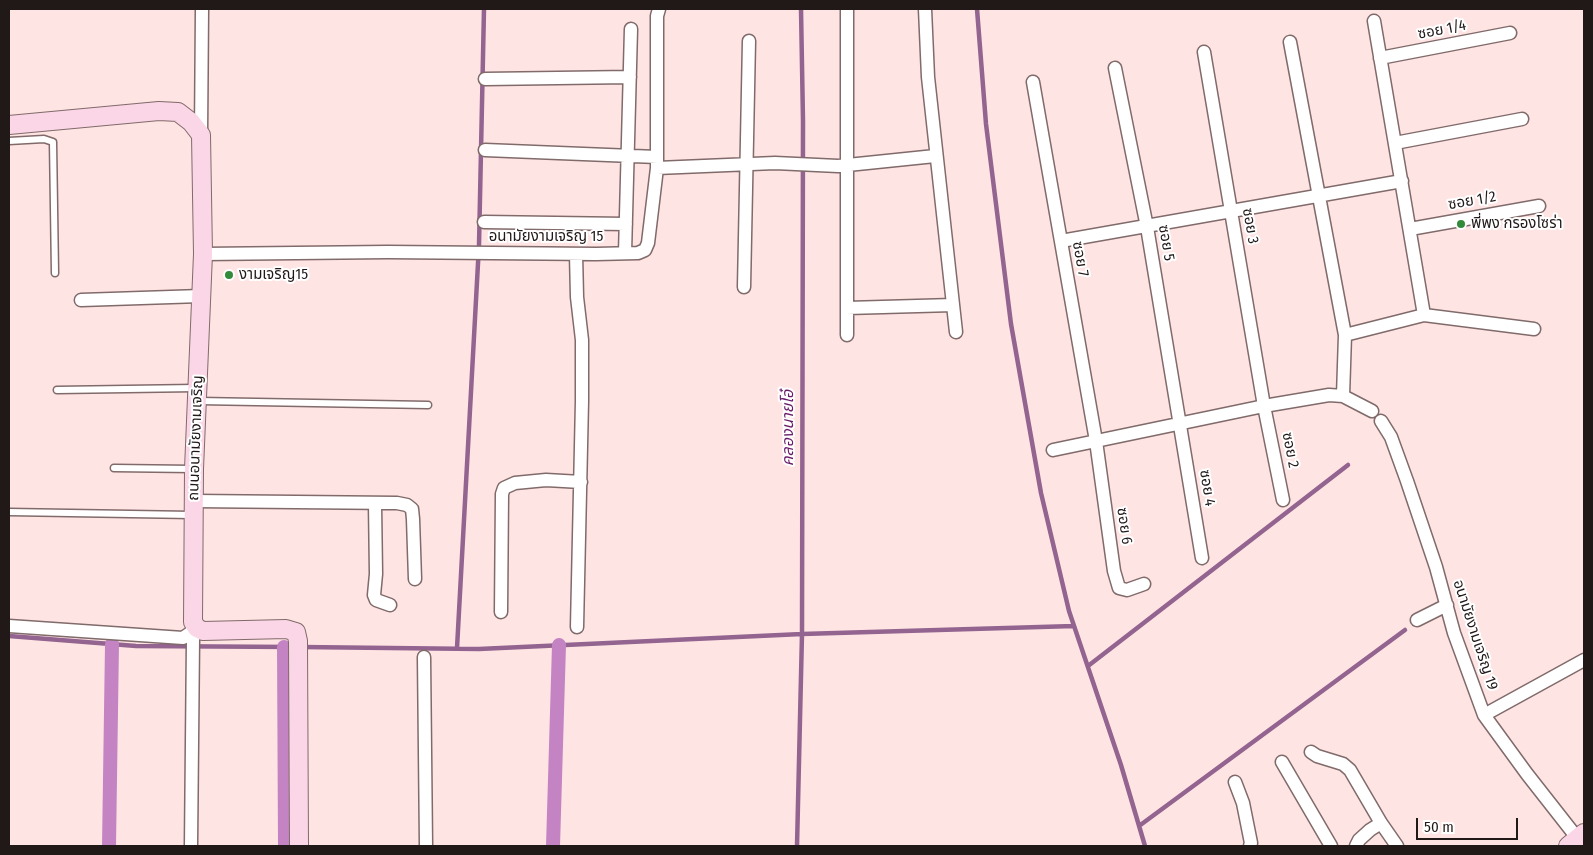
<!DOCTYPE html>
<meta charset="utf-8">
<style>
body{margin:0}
#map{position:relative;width:1593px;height:855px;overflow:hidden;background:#ffe4e4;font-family:"Fira Sans Condensed",sans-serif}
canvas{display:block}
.frame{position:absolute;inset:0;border:10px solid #211818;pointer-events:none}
.scale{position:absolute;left:1416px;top:818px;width:102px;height:22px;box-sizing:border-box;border:2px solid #211818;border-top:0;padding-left:6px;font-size:15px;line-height:18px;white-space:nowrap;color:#211818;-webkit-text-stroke:4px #fff;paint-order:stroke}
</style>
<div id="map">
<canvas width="1593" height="855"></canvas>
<div class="frame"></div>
<div class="scale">50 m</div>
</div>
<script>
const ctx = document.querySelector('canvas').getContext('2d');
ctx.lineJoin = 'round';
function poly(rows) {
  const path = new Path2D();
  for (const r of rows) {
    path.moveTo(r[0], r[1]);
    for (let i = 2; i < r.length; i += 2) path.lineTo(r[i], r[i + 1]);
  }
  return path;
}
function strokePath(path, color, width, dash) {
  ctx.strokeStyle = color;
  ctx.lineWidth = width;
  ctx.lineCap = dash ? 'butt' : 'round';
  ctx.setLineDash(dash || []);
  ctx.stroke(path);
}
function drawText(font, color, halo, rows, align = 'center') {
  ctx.font = font + ' "Fira Sans Condensed","Noto Sans Thai",sans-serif';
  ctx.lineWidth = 4;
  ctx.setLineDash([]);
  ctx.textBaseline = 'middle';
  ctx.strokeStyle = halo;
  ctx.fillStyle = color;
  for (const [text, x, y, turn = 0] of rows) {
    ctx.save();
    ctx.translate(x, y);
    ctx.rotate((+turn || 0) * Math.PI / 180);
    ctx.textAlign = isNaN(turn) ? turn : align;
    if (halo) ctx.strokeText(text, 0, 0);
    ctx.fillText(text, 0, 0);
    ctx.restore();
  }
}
strokePath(poly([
 [977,9,986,124,1011,324,1041,493,1069,611,1121,765,1145,846],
 [9,636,136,646,293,647],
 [301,647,479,649,802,634,1074,626],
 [457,648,479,245,484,9],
 [1088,666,1348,465],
 [1139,826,1405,630],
 [797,846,802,634,803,121,801,9]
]), '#936490', 4.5);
strokePath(poly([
 [284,647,285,846],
 [109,846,112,644],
 [553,846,559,645]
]), '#c484c3', 14);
const lane = poly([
 [9,141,44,139,53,142,55,273],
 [57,390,196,388],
 [199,401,428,405],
 [114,468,193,469],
 [9,512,192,515]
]);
const street = poly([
 [847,9,847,335],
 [925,9,928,77,956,332],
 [1374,21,1424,315],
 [1290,42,1345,335,1343,396],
 [1204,52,1264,406,1283,500],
 [1380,58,1510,33],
 [1115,68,1147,227,1202,558],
 [485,79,630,77],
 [1033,82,1096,441,1114,571,1119,588,1127,590,1144,584],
 [201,135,202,9],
 [1395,143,1522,119],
 [485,150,657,157],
 [657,168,775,163,838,166,935,156],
 [484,222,626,224],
 [1410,229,1539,206],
 [1061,241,1402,181],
 [625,253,631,29],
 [203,254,388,252,596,254,638,253,645,250,648,243,657,168,657,16,659,9],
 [576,254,577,297,582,340,582,401,577,627],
 [744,287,749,41],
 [81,300,201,296],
 [847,308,953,305],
 [1345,335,1424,315,1534,329],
 [1381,421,1391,437,1407,481,1436,567,1454,633,1484,715,1527,774,1578,839],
 [1053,450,1264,406,1329,395,1343,396,1372,411],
 [194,501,397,503,407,505,412,509,413,519,415,579],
 [375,504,376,574,374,595,376,600,390,605],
 [501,612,502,494,504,488,515,483,546,480,581,482],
 [1417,620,1447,605],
 [9,626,183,638,197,628],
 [424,657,426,846],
 [1484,715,1584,660],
 [1311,752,1317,756,1343,764,1350,770,1381,823,1397,846],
 [1282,762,1331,846],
 [1235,782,1243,803,1251,843,1250,846],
 [191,846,193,639,197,628],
 [1356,846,1359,840,1370,830,1381,823]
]);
const secondary = poly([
 [9,125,159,111,178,112,191,122,201,135,203,254,194,469,193,622,197,628,203,631,286,629,296,632,298,641,299,846],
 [1568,846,1584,833]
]);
strokePath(lane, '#816a6a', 9);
strokePath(street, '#816a6a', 15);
strokePath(secondary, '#816a6a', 20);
strokePath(lane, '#fff', 6);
strokePath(street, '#fff', 12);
strokePath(secondary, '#fad6e6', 18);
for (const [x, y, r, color] of [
 [1461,224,5,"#328a3a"],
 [229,275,5,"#328a3a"]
]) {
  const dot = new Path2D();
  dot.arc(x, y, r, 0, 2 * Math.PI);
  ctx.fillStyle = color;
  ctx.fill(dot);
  strokePath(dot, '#fff', 2);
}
drawText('15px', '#211818', '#fff', [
 ["ซอย 1/4",1442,30,-11],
 ["ซอย 1/2",1472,201,-10],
 ["ซอย 3",1250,226,80],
 ["อนามัยงามเจริญ 15",546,237],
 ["ซอย 5",1166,243,80],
 ["ซอย 7",1080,259,80],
 ["ถนนอนามัยงามเจริญ",196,438,-88],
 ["ซอย 2",1290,450,79],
 ["ซอย 4",1207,488,81],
 ["ซอย 6",1124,526,82],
 ["อนามัยงามเจริญ 19",1475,635,72]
]);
drawText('15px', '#211818', '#fff', [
 ["พี่พง กรองโซร่า",1471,224],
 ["งามเจริญ15",239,275]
], 'left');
drawText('italic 16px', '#681b69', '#fff', [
 ["คลองนายโอ๋",789,428,-90]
]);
</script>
